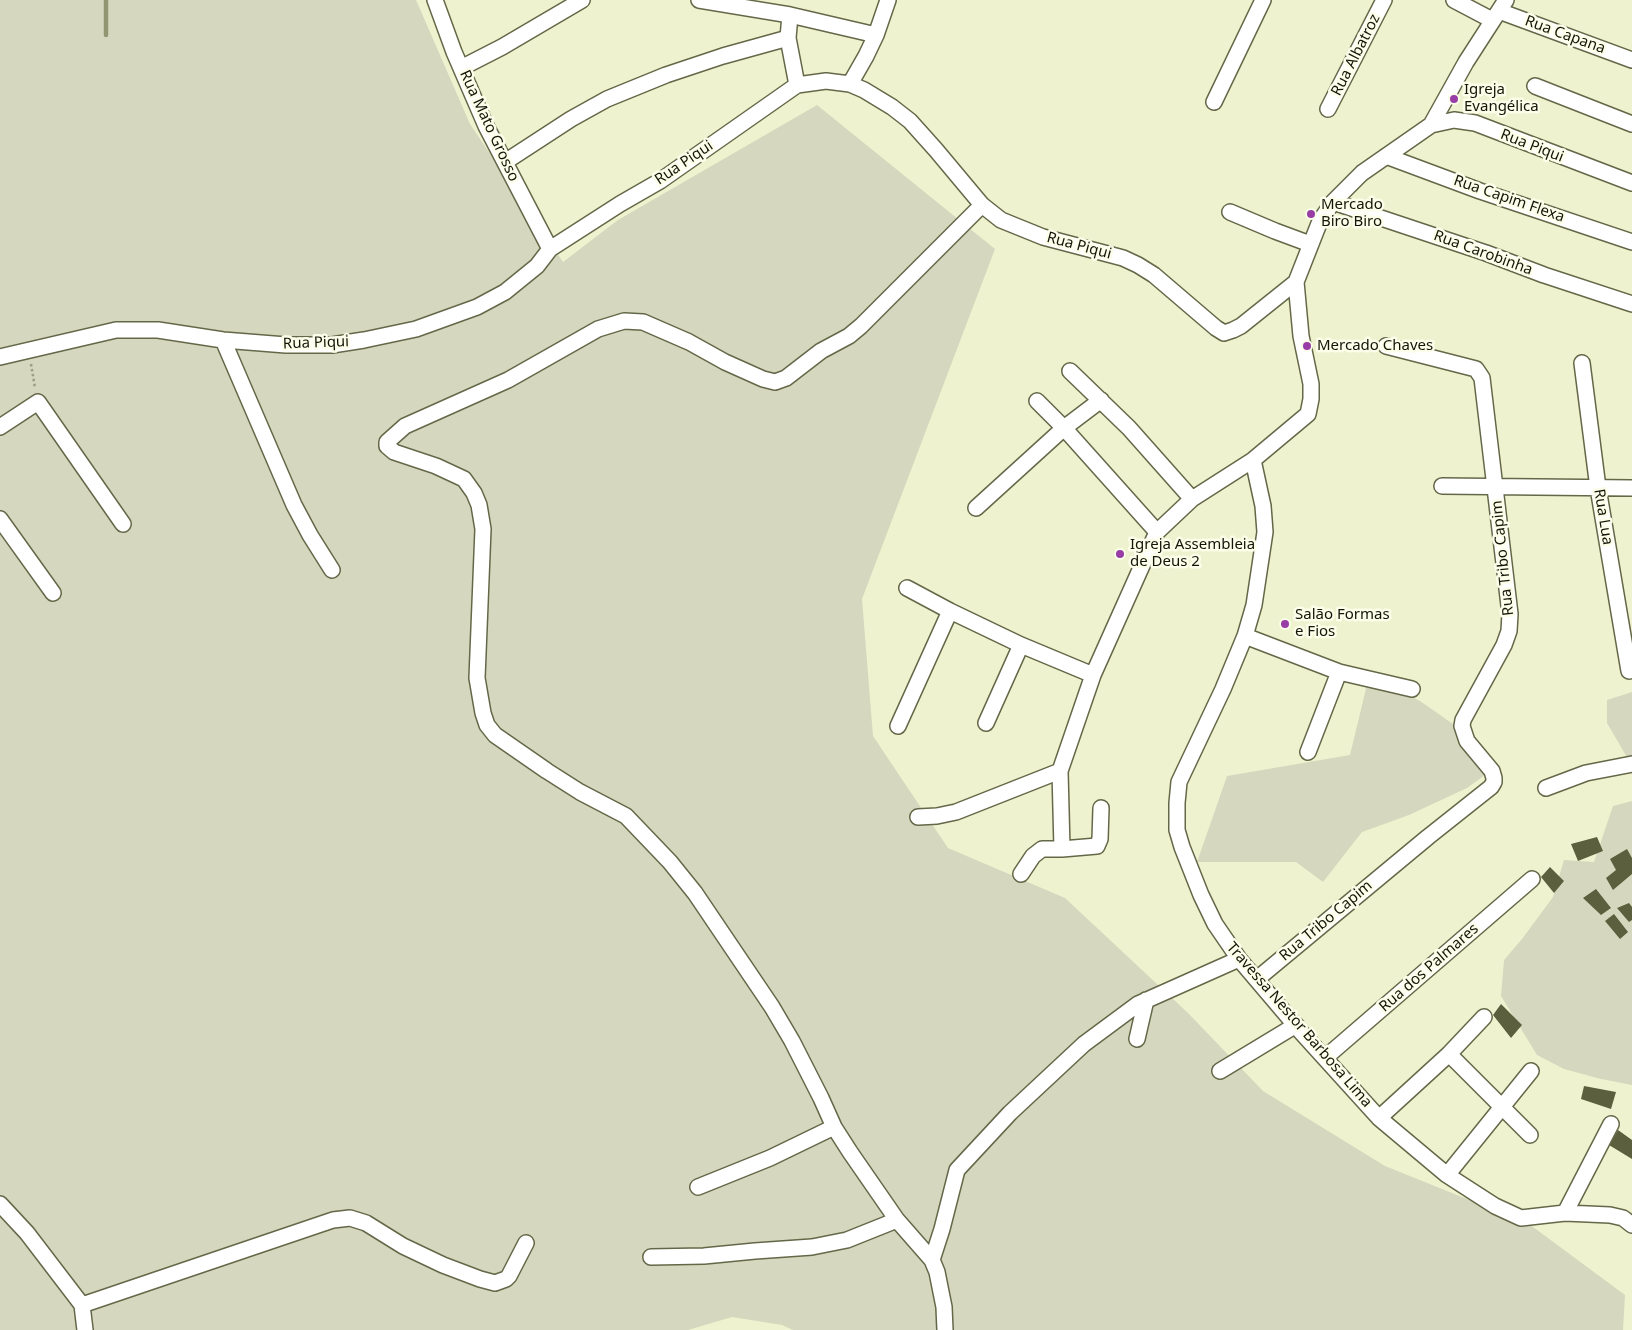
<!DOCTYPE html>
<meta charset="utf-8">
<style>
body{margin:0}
canvas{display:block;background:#eff2ce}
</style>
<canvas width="1632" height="1330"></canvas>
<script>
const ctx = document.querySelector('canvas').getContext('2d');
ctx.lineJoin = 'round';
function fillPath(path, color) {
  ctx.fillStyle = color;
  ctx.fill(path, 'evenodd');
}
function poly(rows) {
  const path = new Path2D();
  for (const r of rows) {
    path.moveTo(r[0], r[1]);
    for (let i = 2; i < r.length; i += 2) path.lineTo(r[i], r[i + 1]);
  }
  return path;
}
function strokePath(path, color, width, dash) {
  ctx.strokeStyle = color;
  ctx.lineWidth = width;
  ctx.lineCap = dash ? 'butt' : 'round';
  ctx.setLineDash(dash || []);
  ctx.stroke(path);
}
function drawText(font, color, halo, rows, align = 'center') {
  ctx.font = font + ' "Noto Sans",sans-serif';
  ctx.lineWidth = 5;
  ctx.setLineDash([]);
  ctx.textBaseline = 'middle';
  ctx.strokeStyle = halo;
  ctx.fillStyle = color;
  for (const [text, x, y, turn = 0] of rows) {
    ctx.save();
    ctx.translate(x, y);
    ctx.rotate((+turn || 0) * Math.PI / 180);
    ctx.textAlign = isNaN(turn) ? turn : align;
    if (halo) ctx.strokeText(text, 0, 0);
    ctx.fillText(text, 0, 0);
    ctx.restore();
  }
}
fillPath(poly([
 [0,0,416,0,470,124,563,262,618,220,817,105,995,249,862,599,873,736,948,848,1065,898,1188,1013,1263,1091,1385,1166,1529,1224,1625,1295,1623,1330,793,1330,782,1325,732,1317,688,1330,0,1330],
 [1369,676,1420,701,1463,731,1492,770,1467,788,1409,815,1362,832,1323,882,1296,862,1197,862,1227,776,1350,755],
 [1632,692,1632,766,1607,723,1607,700],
 [1632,801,1632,1085,1601,1079,1564,1069,1537,1055,1501,996,1504,960,1522,939,1553,897,1564,860,1594,862,1613,806]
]), '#d5d8be');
strokePath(poly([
 [106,0,106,35]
]), '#939672', 4.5);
fillPath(poly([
 [1597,837,1603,851,1578,861,1571,844],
 [1627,849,1632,858,1632,874,1613,890,1606,878,1616,870,1610,859],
 [1550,867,1564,881,1554,893,1541,877],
 [1596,889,1611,908,1601,915,1583,898],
 [1629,903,1632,907,1632,920,1629,922,1617,908],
 [1614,914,1628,932,1620,939,1605,921],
 [1501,1004,1522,1025,1511,1038,1493,1015],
 [1584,1086,1616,1092,1611,1109,1581,1099],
 [1618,1130,1632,1140,1632,1159,1609,1145]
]), '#5c5f3d');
const street = poly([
 [435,0,454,52,486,126,550,249],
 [699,0,790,15,876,35],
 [1454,0,1492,20],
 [1499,11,1632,60],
 [790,15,788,38,797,85],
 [461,68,502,47,582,0],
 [850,84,866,56,876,35,888,0],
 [1535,86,1632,124],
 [1214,102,1263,0],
 [1328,109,1384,0],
 [1431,125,1454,120,1475,123,1632,183],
 [1386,156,1480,191,1632,242],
 [505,162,571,119,607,99,666,75,723,56,788,38],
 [1333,202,1486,253,1544,275,1632,304],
 [1230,212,1275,231,1310,244],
 [223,340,294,505,310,535,332,570],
 [0,357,116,330,158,330,223,340,286,345,332,345,364,340,416,329,477,307,505,292,537,266,550,249,620,204,660,181,797,85,826,81,850,84,864,90,892,107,910,121,936,150,982,205,1001,220,1043,237,1123,258,1138,265,1154,275,1216,328,1224,333,1233,330,1241,326,1296,282],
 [1582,363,1598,488,1629,671],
 [1070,371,1129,428,1192,499],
 [1037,401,1064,428,1157,532],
 [0,427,38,402,123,524],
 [1253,460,1263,506,1265,532,1254,605,1245,636,1223,689,1179,782,1177,803,1177,830,1182,847,1201,895,1215,924,1239,959,1301,1032,1379,1118,1447,1175,1495,1206,1521,1218,1565,1213,1610,1215,1623,1218,1632,1225],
 [1442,486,1632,488],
 [976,508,1064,428,1101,400],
 [0,519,53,593],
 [907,588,950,611,1021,645,1093,675],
 [1245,636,1339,672,1412,689],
 [986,723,1021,645],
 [898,726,950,611],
 [1308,752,1339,672],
 [1546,788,1586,773,1632,764],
 [918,817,937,816,956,812,1060,771],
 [1062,849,1060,771,1093,675,1157,532,1192,499,1253,460,1308,414,1311,399,1311,384,1301,336,1296,282,1320,221,1333,202,1362,173,1431,125,1466,62,1506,0],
 [1021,874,1033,856,1042,849,1062,849,1097,846,1100,839,1101,808],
 [1257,979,1428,837,1491,787,1494,782,1494,778,1492,771,1467,741,1462,726,1463,720,1504,645,1509,631,1510,614,1482,378,1476,369,1386,346],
 [1137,1039,1146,1000],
 [1449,1054,1530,1135],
 [1326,1057,1532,879],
 [1220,1071,1296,1025],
 [1379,1118,1449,1054,1484,1017],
 [1447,1175,1531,1071],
 [698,1187,770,1158,834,1127],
 [0,1204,27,1233,82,1305,85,1330],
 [1565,1213,1611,1124],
 [651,1257,704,1256,755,1251,812,1247,847,1240,897,1220],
 [932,1260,942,1229,957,1170,1010,1113,1084,1044,1138,1004,1239,959],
 [82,1305,333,1220,350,1218,366,1223,403,1246,443,1265,480,1279,495,1283,506,1279,509,1276,526,1243],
 [945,1330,944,1307,937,1272,932,1260,897,1220,850,1152,834,1127,821,1098,792,1041,772,1007,695,893,670,862,626,816,580,792,547,771,495,735,487,725,483,713,477,678,483,529,479,505,474,493,464,479,436,466,394,452,387,446,387,442,405,426,508,380,598,329,624,321,643,322,689,342,725,362,763,379,775,382,786,378,821,351,849,336,861,326,982,205]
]);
strokePath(street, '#656848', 18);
strokePath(poly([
 [31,364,35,388]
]), '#9c9f83', 2.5, [2.5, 2.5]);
strokePath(street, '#fff', 15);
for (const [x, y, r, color] of [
 [1454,99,5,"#983ca6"],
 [1311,214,5,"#983ca6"],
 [1307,346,5,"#983ca6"],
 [1120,554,5,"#983ca6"],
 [1285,624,5,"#983ca6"]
]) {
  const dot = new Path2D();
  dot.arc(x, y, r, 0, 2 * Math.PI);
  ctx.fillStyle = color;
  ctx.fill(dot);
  strokePath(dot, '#fcfee9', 2);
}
drawText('15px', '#141508', '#fcfee9', [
 ["Rua Capana",1565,35,20],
 ["Rua Albatroz",1356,55,-63],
 ["Rua Mato Grosso",489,126,65],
 ["Rua Piqui",1532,146,21],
 ["Rua Piqui",684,163,-34],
 ["Rua Capim Flexa",1509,199,19],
 ["Rua Piqui",1079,246,15],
 ["Rua Carobinha",1483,253,20],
 ["Rua Piqui",316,343,-2],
 ["Rua Lua",1603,517,81],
 ["Rua Tribo Capim",1503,558,-96],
 ["Rua Tribo Capim",1326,921,-40],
 ["Rua dos Palmares",1429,968,-41],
 ["Travessa Nestor Barbosa Lima",1299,1025,49]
]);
drawText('15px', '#141508', '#fcfee9', [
 ["Igreja",1464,90],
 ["Evangélica",1464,107],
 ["Mercado",1321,205],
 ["Biro Biro",1321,222],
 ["Mercado Chaves",1317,346],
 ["Igreja Assembleia",1130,545],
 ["de Deus 2",1130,562],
 ["Salão Formas",1295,615],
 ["e Fios",1295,632]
], 'left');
</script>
